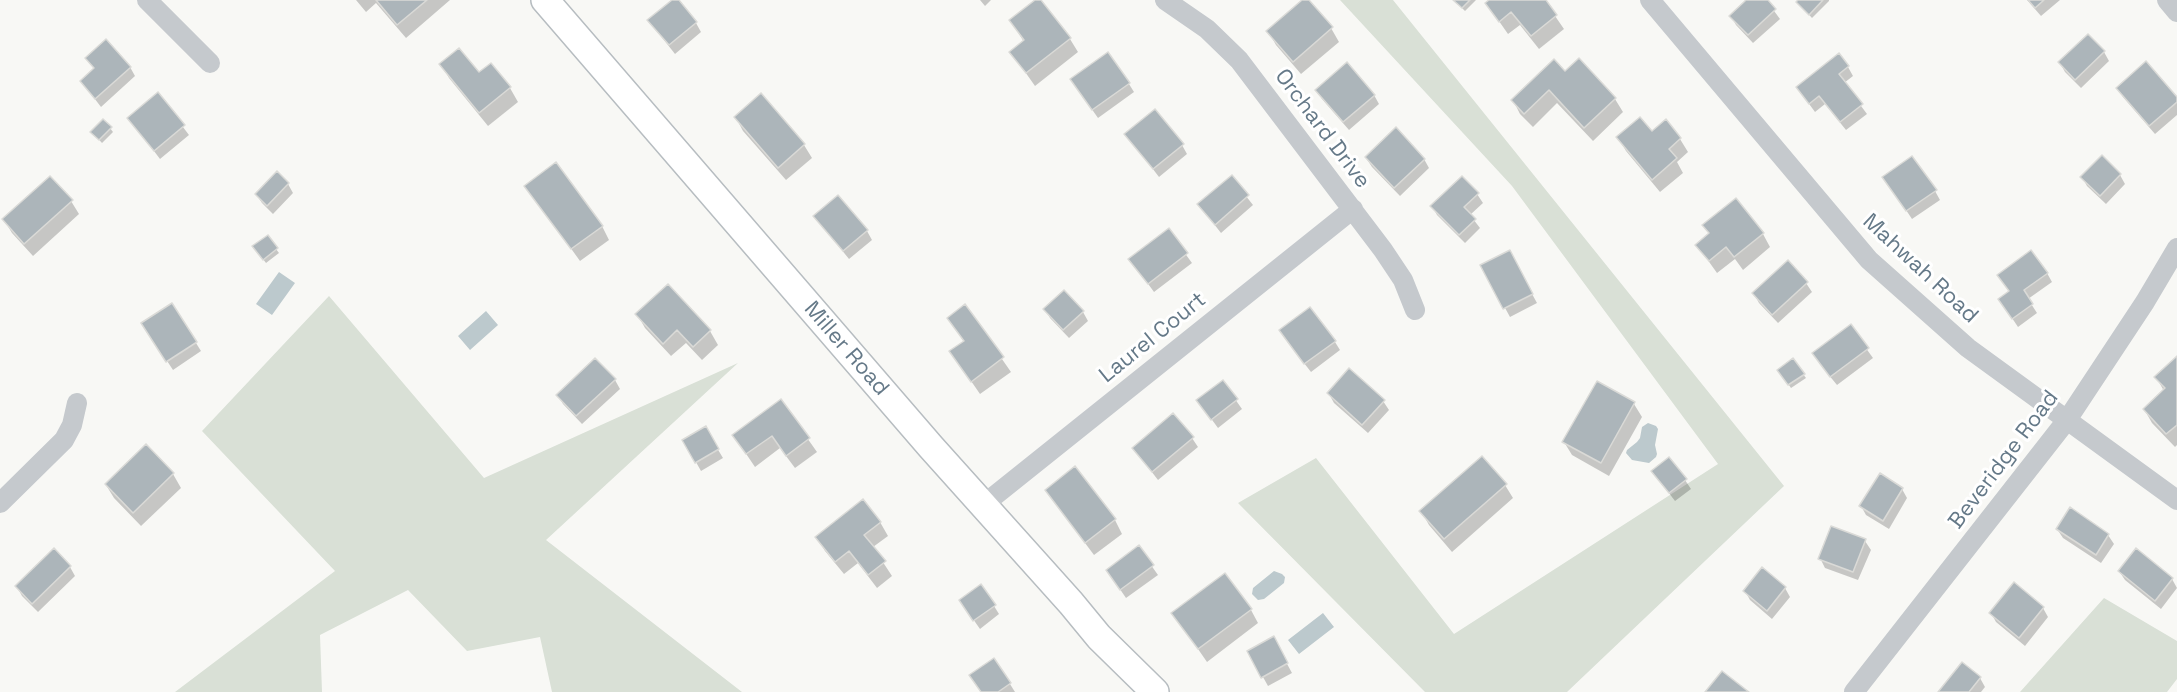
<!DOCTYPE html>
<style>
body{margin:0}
canvas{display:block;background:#f8f8f5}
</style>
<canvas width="2177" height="692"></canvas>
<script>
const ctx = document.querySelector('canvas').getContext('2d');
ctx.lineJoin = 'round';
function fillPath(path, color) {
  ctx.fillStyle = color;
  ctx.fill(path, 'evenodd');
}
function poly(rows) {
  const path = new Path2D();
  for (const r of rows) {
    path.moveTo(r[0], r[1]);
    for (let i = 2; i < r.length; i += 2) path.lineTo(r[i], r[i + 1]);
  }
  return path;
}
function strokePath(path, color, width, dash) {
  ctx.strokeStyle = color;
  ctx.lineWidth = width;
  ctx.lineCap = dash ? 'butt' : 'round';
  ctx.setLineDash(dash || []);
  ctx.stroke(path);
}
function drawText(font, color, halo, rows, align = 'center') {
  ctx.font = font + ' "Space Grotesk",sans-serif';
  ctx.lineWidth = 6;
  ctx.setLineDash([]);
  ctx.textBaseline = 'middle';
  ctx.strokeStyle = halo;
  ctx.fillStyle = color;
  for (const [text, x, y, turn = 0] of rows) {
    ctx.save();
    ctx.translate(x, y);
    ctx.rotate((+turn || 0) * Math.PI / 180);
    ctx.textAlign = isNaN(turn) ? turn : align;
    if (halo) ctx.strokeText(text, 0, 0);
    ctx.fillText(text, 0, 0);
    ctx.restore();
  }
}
fillPath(poly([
 [1340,0,1393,0,1784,486,1567,692,1425,692,1238,503,1316,458,1454,634,1718,464,1512,186],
 [329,296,484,478,738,363,546,540,742,692,552,692,540,637,467,651,408,590,320,635,322,692,175,692,335,571,202,431],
 [2104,598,2177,641,2177,679,2167,692,2020,692]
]), '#d9e0d6');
fillPath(poly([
 [279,272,295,283,272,315,256,304],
 [486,311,498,325,470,350,458,336],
 [1648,423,1656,426,1658,429,1655,445,1657,454,1656,457,1649,463,1632,460,1626,453,1627,450,1637,442,1640,438,1642,427],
 [1274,571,1282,574,1285,577,1284,583,1264,599,1258,600,1252,594,1253,588],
 [1323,613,1334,627,1299,654,1288,640]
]), '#bcc9cd');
fillPath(poly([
 [356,0,450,0,406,38,376,3,366,12],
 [674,0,677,0,696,23,701,32,675,54,649,21],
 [980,0,991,0,985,6],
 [1037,0,1040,0,1070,39,1078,52,1035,86,1011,52,1024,42,1011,21],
 [1304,0,1307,0,1331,28,1339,42,1301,74,1276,45,1268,31],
 [1454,0,1476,0,1465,11],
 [1491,0,1544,0,1564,29,1539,49,1520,25,1508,34,1487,4],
 [1748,0,1766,0,1780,19,1753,43,1736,25,1731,16],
 [1800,0,1829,0,1829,1,1812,18,1801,6],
 [2027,0,2060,0,2041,16],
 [2088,36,2104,52,2109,61,2081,88,2065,72,2060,63],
 [87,58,130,67,135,76,101,107,81,81,94,69],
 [441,64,478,74,491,65,510,88,518,102,488,126,449,78],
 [1848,67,1853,76,1844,83,1867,114,1846,130,1825,104,1815,112,1804,97],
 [1565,73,1615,99,1623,112,1593,141,1557,103,1533,127,1520,114,1513,100],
 [1129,84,1134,92,1098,118,1077,88],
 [2118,88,2177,99,2177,115,2155,134,2123,97],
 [1317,90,1374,95,1379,104,1349,130,1322,99],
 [158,94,189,135,160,159,129,118],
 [736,118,804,145,812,158,786,180,743,131],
 [110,128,113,132,102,143,92,132],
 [1652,133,1680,139,1688,152,1677,162,1683,173,1660,192,1626,151,1618,137],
 [1126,134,1182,145,1187,154,1159,177],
 [2102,157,2120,175,2125,184,2106,204,2087,186,2082,177],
 [1366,158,1424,159,1429,168,1400,196,1372,167],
 [1231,177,1253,205,1221,233,1199,205],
 [288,184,293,193,273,214,262,203,256,194],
 [526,186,602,226,609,240,580,261],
 [1890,186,1935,191,1940,200,1912,219],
 [1477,194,1483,203,1470,215,1480,228,1465,243,1437,215,1432,206],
 [71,201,79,214,33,256,12,233,4,220],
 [815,217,867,231,872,240,849,259],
 [1704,225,1763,234,1770,247,1743,270,1735,259,1717,273,1697,245,1710,235],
 [1168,230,1192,263,1154,292,1130,259],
 [267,237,279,253,266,263,256,250],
 [1514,261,1537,303,1510,317,1482,266],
 [2047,273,2052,282,2028,299,2037,313,2018,327,2000,300],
 [1806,283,1812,292,1778,323,1759,303,1754,294],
 [668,286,710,331,718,345,702,360,686,343,671,356,645,328,637,314],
 [965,306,1011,372,980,394,951,352,964,342,949,318],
 [1045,309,1083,312,1088,321,1069,338,1050,318],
 [1850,326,1873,358,1837,385,1819,363],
 [148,332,196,343,201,351,173,370],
 [1286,340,1335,342,1340,350,1311,372],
 [2177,358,2177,445,2175,447,2152,423,2144,409,2164,391,2156,377],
 [1781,374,1803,374,1806,378,1791,388],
 [615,380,620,389,582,424,563,404,558,395],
 [1223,382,1242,409,1218,428,1204,409],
 [1597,383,1634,404,1642,417,1609,476,1572,455,1564,442],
 [1329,394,1383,401,1389,410,1368,433,1334,403],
 [781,401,817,452,795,468,780,448,755,467,734,436],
 [705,428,723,458,701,471,684,441],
 [1192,438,1198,447,1158,480,1134,449],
 [1075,468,1115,520,1122,534,1094,555,1055,503,1047,490],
 [173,474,181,488,141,526,114,498,106,485],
 [1659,480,1685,480,1691,489,1675,501],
 [1505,485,1513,498,1452,552,1429,525,1421,511],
 [1902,489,1907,498,1889,529,1866,515,1861,506],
 [880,522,888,536,873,547,892,576,877,588,858,563,844,574,825,551,817,537],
 [2057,529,2108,535,2114,544,2101,563,2063,538],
 [1865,541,1871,550,1858,580,1825,568,1820,558],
 [1139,548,1158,575,1126,598,1113,579],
 [2136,550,2172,579,2177,588,2161,609,2125,580,2119,571],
 [54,551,70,567,75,576,38,612,22,596,17,587],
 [2014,585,2043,608,2048,617,2025,646,1996,622,1991,613],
 [1785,588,1790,597,1772,619,1750,600,1745,591],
 [994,606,999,614,980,629,966,609],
 [1251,610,1258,623,1207,662,1173,613],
 [1273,638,1292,673,1268,686,1249,652],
 [1980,678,1985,687,1981,692,1940,692],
 [1010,684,1015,692,981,692]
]), '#0003');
const building = poly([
 [376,0,427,0,397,25,376,0],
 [672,0,679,0,697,22,669,45,647,20,672,0],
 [1035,0,1041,0,1071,38,1026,73,1009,52,1024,40,1009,20,1035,0],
 [1302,0,1309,0,1333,27,1293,62,1266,31,1302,0],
 [1453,0,1470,0,1462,8,1453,0],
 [1489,0,1546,0,1557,15,1531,36,1511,12,1499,22,1485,3,1489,0],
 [1746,0,1768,0,1776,9,1748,35,1729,16,1746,0],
 [1798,0,1823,0,1809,15,1796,2,1798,0],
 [2028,0,2044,0,2035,8,2028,0],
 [2088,34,2105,51,2075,80,2058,62,2088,34],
 [106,39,131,67,95,99,80,81,94,68,85,58,106,39],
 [459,48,479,72,491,63,511,87,479,113,439,64,459,48],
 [1108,52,1130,83,1092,110,1070,79,1108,52],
 [1839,53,1849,66,1839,74,1863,104,1840,122,1819,96,1809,104,1796,87,1839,53],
 [1579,58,1616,98,1584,128,1549,90,1524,114,1511,100,1554,59,1565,71,1579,58],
 [2146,61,2177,97,2177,102,2149,126,2116,88,2146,61],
 [1347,62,1375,95,1343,122,1315,90,1347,62],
 [158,92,185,125,154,151,127,118,158,92],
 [761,93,805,144,778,168,734,117,761,93],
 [1155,109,1184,144,1153,169,1124,134,1155,109],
 [1640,117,1652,131,1666,119,1681,138,1669,149,1677,158,1652,180,1616,137,1640,117],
 [103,119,112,127,99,140,90,132,103,119],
 [1396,127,1425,159,1394,188,1365,157,1396,127],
 [2102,155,2121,174,2100,196,2080,177,2102,155],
 [1912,156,1937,190,1906,211,1882,177,1912,156],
 [556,162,603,226,571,249,524,186,556,162],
 [277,171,289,183,267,206,255,194,277,171],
 [1232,175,1249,195,1215,225,1197,204,1232,175],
 [50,176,73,200,24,244,2,219,50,176],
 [1462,176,1479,193,1464,207,1476,219,1459,235,1430,206,1462,176],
 [838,195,868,230,843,251,813,216,838,195],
 [1736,198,1764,233,1734,257,1726,247,1709,261,1695,245,1709,233,1702,225,1736,198],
 [1169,228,1188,253,1148,284,1128,259,1169,228],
 [268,235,278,248,263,260,252,246,268,235],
 [1510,250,1533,294,1503,309,1480,265,1510,250],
 [2031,250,2048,273,2024,290,2033,304,2012,319,1998,299,2009,291,1997,275,2031,250],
 [1788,260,1808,282,1772,315,1752,293,1788,260],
 [668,284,711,330,693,347,677,330,663,344,635,314,668,284],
 [1064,290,1084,311,1063,330,1043,309,1064,290],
 [172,303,197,342,166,362,141,323,172,303],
 [965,304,1004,357,971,382,949,351,964,341,947,318,965,304],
 [1310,307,1336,341,1304,364,1279,330,1310,307],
 [1851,324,1869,348,1830,377,1812,353,1851,324],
 [2177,356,2177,425,2166,434,2143,409,2165,388,2154,377,2177,356],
 [595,358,616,379,576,416,556,395,595,358],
 [1793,358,1805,374,1788,385,1777,370,1793,358],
 [1349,368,1385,400,1362,425,1327,393,1349,368],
 [1223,380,1238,399,1211,420,1196,400,1223,380],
 [1597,381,1635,402,1601,463,1562,442,1597,381],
 [781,399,810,438,786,456,772,436,746,454,732,435,781,399],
 [1173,413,1194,437,1152,472,1132,448,1173,413],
 [706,426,719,449,695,463,682,440,706,426],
 [146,444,174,473,133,513,105,484,146,444],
 [1482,456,1507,484,1444,539,1419,511,1482,456],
 [1669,457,1687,479,1669,493,1651,471,1669,457],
 [1075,466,1116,519,1085,543,1045,490,1075,466],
 [1880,473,1903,488,1883,521,1859,506,1880,473],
 [863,499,881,522,864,535,886,561,868,575,849,551,835,562,815,537,863,499],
 [2070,507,2109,534,2096,555,2056,529,2070,507],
 [1831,526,1866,539,1853,572,1818,559,1831,526],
 [1139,545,1154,565,1120,590,1106,570,1139,545],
 [54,548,71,566,32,604,15,586,54,548],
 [2136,548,2173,578,2155,601,2118,571,2136,548],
 [1762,567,1786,587,1767,611,1743,591,1762,567],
 [1225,573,1252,609,1198,649,1171,613,1225,573],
 [2014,582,2044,607,2019,638,1989,613,2014,582],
 [981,584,996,605,973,621,959,600,981,584],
 [1274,636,1288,663,1261,678,1247,651,1274,636],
 [994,658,1011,683,998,692,981,692,969,675,994,658],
 [1962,662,1981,677,1969,692,1938,692,1962,662],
 [1722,671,1749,692,1705,692,1722,671]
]);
fillPath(building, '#acb5ba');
strokePath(building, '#dadad7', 1.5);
const secondary = poly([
 [545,0,931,447,1071,603,1099,637,1155,692]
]);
strokePath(secondary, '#b7bdc1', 30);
strokePath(poly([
 [147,0,210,63],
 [1165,0,1207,29,1239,60,1383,250,1403,280,1415,310],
 [1650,0,1869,260,1968,348,2177,500],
 [2167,0,2177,12],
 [0,503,64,440,72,425,77,403],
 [983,505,1353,209],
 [1854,692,2067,420,2145,302,2177,248]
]), '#c5c9cd', 20);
strokePath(secondary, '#fff', 27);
drawText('22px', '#657988', '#fff', [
 ["Orchard Drive",1322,129,53],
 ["Mahwah Road",1920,269,43],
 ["Laurel Court",1153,338,-39],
 ["Miller Road",846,349,49],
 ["Beveridge Road",2004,460,-53]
]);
</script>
